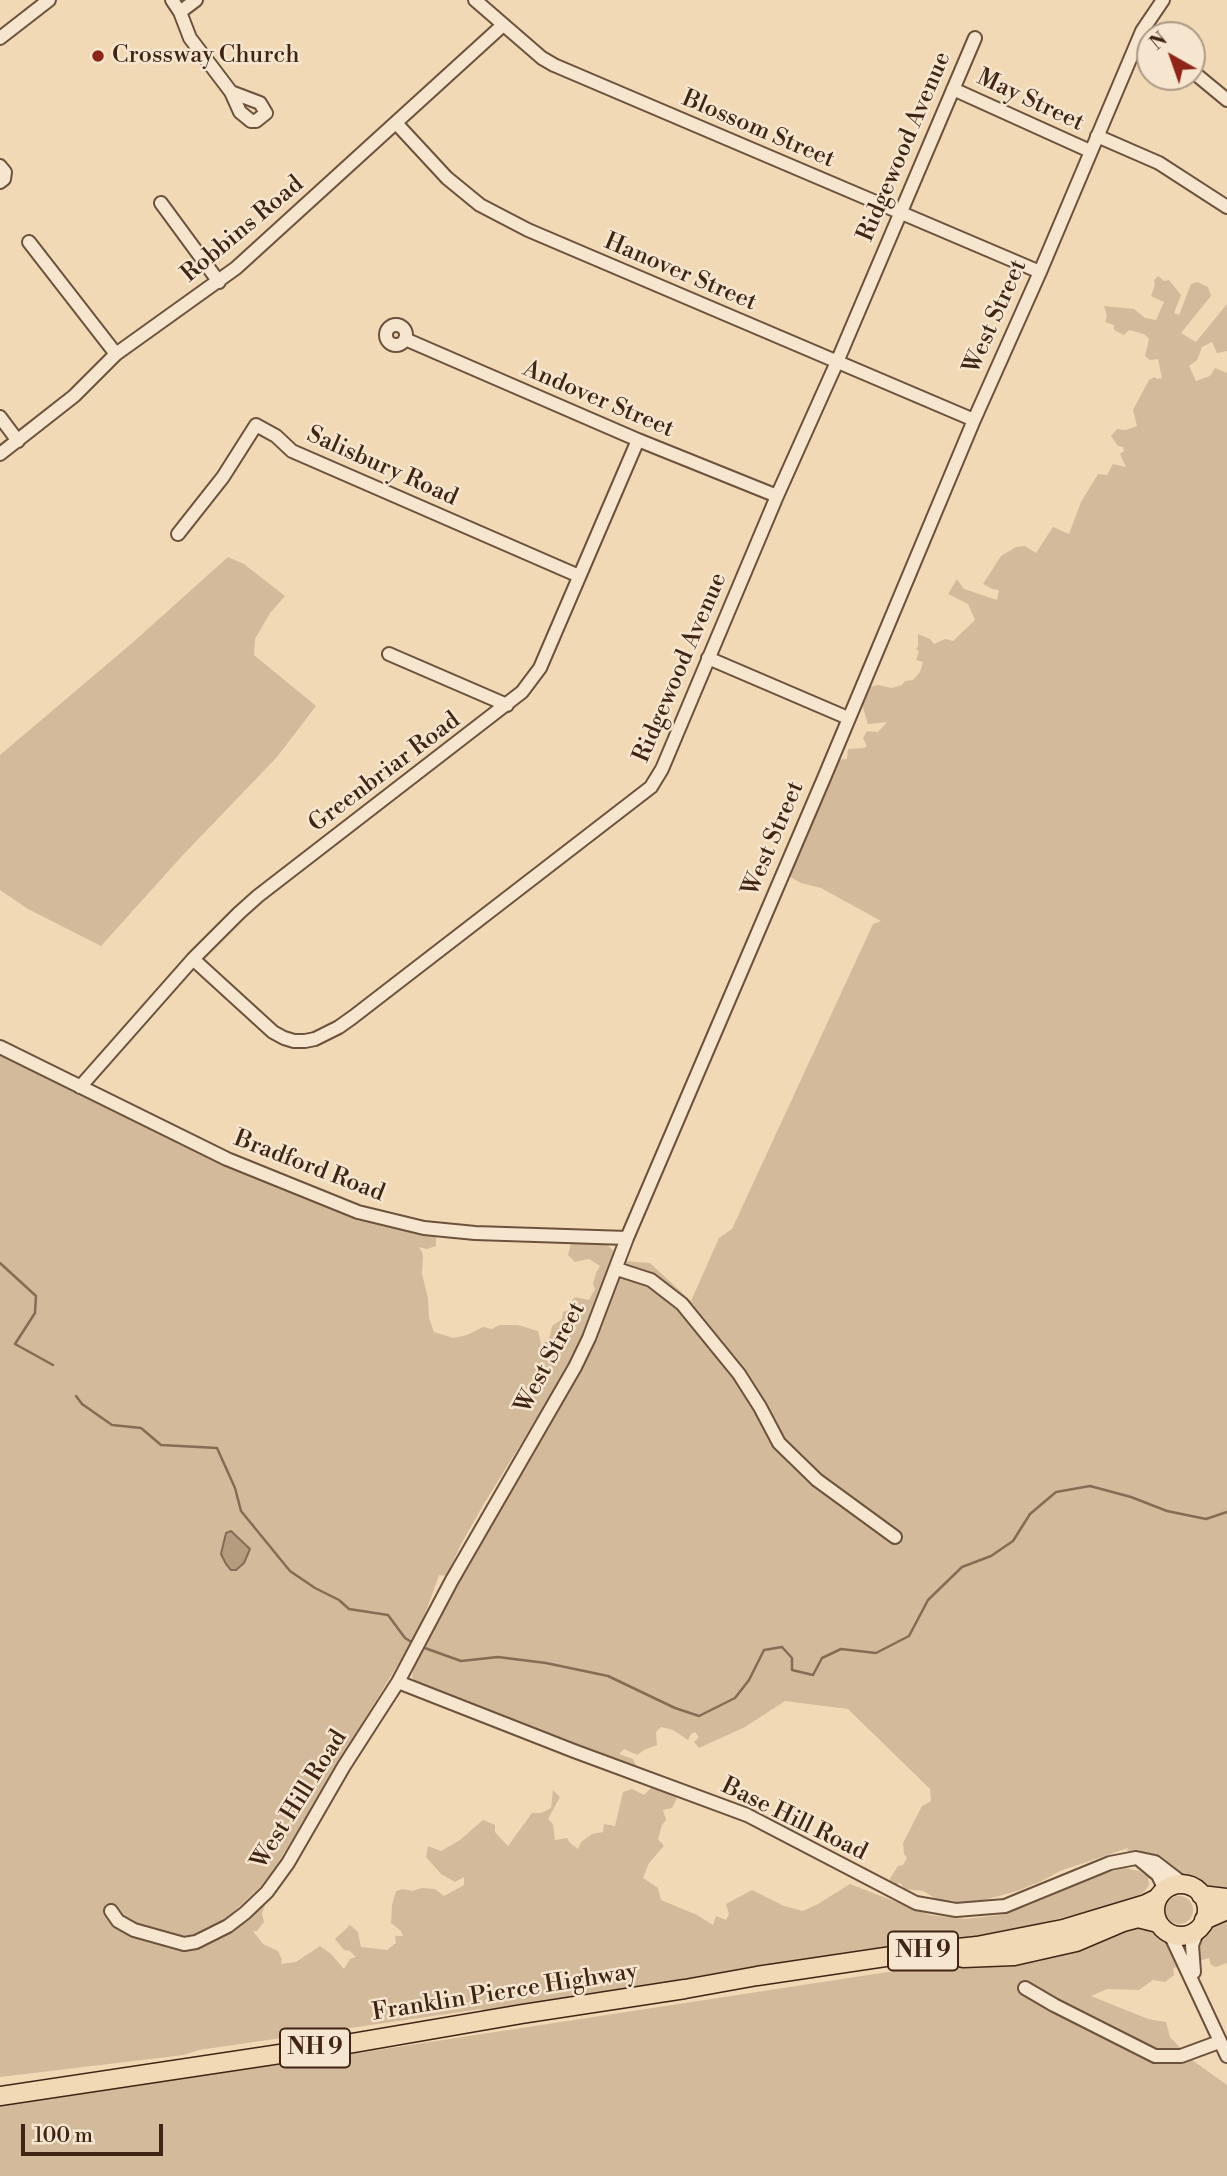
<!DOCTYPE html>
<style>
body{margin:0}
#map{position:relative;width:1227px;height:2176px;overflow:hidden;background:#f1d9b6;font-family:"Libre Bodoni",serif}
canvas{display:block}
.north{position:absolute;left:1136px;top:21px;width:70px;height:70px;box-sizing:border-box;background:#f6e6d0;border:2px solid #ad9985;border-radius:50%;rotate:320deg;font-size:19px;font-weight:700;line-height:28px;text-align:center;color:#402514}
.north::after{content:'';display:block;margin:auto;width:24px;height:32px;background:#8f2418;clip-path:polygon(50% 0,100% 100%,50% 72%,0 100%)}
.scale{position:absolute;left:21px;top:2124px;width:142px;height:32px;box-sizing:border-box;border:4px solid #402514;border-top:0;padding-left:9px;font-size:21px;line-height:24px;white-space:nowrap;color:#402514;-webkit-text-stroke:5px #f6e6d0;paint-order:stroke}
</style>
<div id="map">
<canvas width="1227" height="2176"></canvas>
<div class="north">N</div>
<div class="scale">100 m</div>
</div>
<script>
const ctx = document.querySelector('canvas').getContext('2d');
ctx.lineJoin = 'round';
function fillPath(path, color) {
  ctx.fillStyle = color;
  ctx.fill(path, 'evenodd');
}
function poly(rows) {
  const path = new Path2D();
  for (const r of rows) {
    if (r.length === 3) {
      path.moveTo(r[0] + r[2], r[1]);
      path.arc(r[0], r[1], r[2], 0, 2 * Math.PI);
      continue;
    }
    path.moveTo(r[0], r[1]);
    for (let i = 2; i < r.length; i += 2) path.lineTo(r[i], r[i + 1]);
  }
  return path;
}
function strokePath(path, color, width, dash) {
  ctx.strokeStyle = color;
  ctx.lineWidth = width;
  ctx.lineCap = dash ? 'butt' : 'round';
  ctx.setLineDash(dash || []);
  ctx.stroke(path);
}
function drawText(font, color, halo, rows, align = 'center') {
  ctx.font = font + ' "Libre Bodoni",serif';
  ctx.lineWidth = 5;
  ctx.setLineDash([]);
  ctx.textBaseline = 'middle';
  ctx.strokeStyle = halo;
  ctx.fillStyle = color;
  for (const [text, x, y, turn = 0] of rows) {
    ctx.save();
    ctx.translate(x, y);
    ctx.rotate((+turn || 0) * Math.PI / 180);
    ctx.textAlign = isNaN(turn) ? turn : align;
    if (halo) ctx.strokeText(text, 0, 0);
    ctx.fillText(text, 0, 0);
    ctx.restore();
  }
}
fillPath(poly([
 [1158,276,1164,281,1169,280,1181,295,1174,313,1179,315,1191,284,1197,282,1208,287,1211,296,1181,333,1196,342,1227,304,1227,351,1217,353,1212,342,1202,347,1197,360,1189,366,1196,381,1210,376,1215,368,1227,373,1227,1892,1203,1890,1179,1875,1161,1860,1138,1851,1127,1851,1128,1848,1060,1871,1044,1880,1017,1891,963,1906,952,1900,943,1903,923,1891,905,1889,900,1883,893,1886,889,1880,898,1866,903,1865,907,1858,904,1854,903,1843,922,1806,931,1801,930,1789,848,1709,785,1701,745,1727,699,1748,694,1742,699,1737,695,1732,691,1734,688,1740,673,1730,661,1727,656,1732,657,1745,644,1750,637,1755,624,1749,619,1754,633,1759,638,1769,419,1686,412,1677,414,1665,456,1587,558,1408,625,1261,650,1263,691,1301,719,1238,732,1229,873,924,881,921,821,888,801,883,787,875,795,851,802,846,812,812,835,760,847,759,848,749,864,748,867,746,863,738,867,731,878,732,887,722,868,724,860,698,865,688,878,685,892,688,902,685,905,681,913,680,920,672,923,662,916,660,919,651,916,649,918,646,918,634,930,639,934,644,945,639,953,641,975,620,968,604,948,594,957,579,964,589,997,600,999,590,992,589,983,584,1001,556,1016,547,1025,546,1036,553,1053,527,1069,534,1081,502,1098,474,1107,475,1113,464,1126,467,1120,454,1124,451,1123,447,1118,446,1111,436,1117,429,1126,430,1137,426,1133,410,1149,380,1154,377,1157,379,1162,378,1158,359,1150,360,1145,356,1149,339,1144,334,1129,330,1124,335,1114,330,1114,325,1105,322,1107,316,1104,306,1134,309,1145,318,1156,320,1164,302,1151,296,1155,285,1154,280],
 [228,557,244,564,285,596,270,613,255,639,254,655,316,706,277,757,182,856,101,946,28,909,0,890,0,755,131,644],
 [0,1053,108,1104,132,1120,222,1163,323,1205,436,1234,436,1246,427,1249,419,1247,423,1254,422,1274,428,1298,429,1318,434,1332,453,1338,467,1335,483,1327,492,1329,499,1325,518,1325,538,1331,541,1344,546,1342,550,1336,552,1326,562,1319,563,1312,569,1310,569,1304,575,1297,589,1300,595,1289,593,1284,596,1273,600,1266,589,1259,575,1262,568,1255,572,1240,607,1244,614,1252,609,1275,584,1341,482,1507,460,1546,447,1576,439,1575,420,1628,406,1651,276,1866,262,1885,228,1917,202,1944,265,1897,265,1905,262,1913,264,1922,257,1931,253,1931,263,1944,278,1951,282,1960,281,1964,296,1962,320,1946,331,1954,344,1969,350,1959,356,1957,350,1951,344,1950,335,1939,350,1925,358,1932,361,1947,387,1950,396,1943,395,1936,403,1936,401,1931,391,1923,392,1905,396,1891,403,1889,412,1891,422,1888,435,1889,444,1896,464,1885,464,1877,455,1882,441,1874,426,1857,428,1846,441,1851,460,1840,483,1820,495,1825,495,1832,508,1846,532,1813,541,1813,551,1808,553,1790,560,1797,548,1819,553,1824,555,1840,567,1838,570,1843,578,1849,581,1842,592,1834,603,1832,604,1824,615,1826,623,1792,632,1789,644,1795,652,1787,677,1798,672,1808,663,1810,666,1820,662,1825,658,1839,664,1846,649,1863,643,1878,658,1888,661,1900,697,1915,713,1925,716,1916,726,1920,729,1914,726,1904,752,1890,784,1906,803,1911,818,1904,850,1884,930,1915,965,1919,1001,1915,1032,1904,1106,1873,1125,1868,1139,1871,1148,1877,1149,1885,1144,1892,1125,1905,1107,1911,1090,1911,1000,1933,485,2012,481,2009,199,2050,184,2055,0,2077],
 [1179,1910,14],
 [1227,1913,1227,1963,1216,1967,1211,1965,1209,1958,1196,1962,1197,1937,1211,1921],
 [1143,1926,1151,1928,1165,1937,1182,1966,1173,1968,1174,1975,1165,1982,1153,1980,1139,1990,1107,1989,1091,1996,1148,2019,1166,2022,1170,2037,1192,2060,1227,2085,1227,2176,0,2176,0,2104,159,2079,286,2064,940,1964,1009,1959,1111,1931]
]), '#d3ba9a');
const water = poly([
 [231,1531,250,1549,244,1563,236,1570,231,1570,226,1564,221,1554,226,1533,231,1531]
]);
fillPath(water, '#b59c7f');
strokePath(water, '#866c54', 2);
strokePath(poly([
 [0,1263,36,1296,35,1313,15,1344,53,1365],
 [76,1396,82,1404,112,1425,141,1428,161,1445,217,1448,235,1488,241,1511,290,1571,315,1588,339,1600,349,1609,388,1615,405,1638,413,1643],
 [422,1647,461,1661,498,1657,546,1663,608,1676,675,1708,699,1716,735,1698,749,1680,764,1650,782,1647,792,1658,792,1670,813,1675,822,1658,841,1649,876,1653,909,1636,928,1600,962,1567,991,1556,1013,1541,1030,1514,1056,1492,1090,1486,1131,1497,1167,1511,1206,1519,1227,1512]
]), '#866c54', 2.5);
const minor = poly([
 [172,0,180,12,190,38,231,92],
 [475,0,542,58,554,65,1040,272],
 [180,12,196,0],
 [0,38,49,0],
 [1192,71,1227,100],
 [953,89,1090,151],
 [231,92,260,103,266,113,256,121,251,121,240,112,231,92],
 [396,123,447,178,480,205,528,230,974,420],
 [1097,136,1159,163,1227,207],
 [0,166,5,172,4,179,0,182],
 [161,203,219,282],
 [29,242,116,354],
 [396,335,10],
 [405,339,638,440,777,496],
 [0,417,18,441],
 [0,454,74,396,116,354,236,268,503,25],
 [178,534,223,477,256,425,276,436,292,451,579,576],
 [389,654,507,705],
 [708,658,848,718],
 [193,959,273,1032,284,1038,294,1041,305,1041,315,1039,339,1027,353,1017,651,787,662,769,777,496,837,362,975,38],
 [0,1047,227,1159,358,1212,424,1228,475,1233,627,1238],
 [80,1087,193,959,239,913,258,896,522,692,540,668,638,440],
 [617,1269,651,1280,682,1304,739,1374,760,1407,779,1443,817,1480,895,1537],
 [398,1682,574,1751,747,1815,916,1903,956,1910,1005,1906,1110,1863,1136,1858,1155,1862,1185,1885],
 [1140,1860,1158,1875,1165,1890],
 [111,1911,118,1921,134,1930,184,1944,196,1942,228,1926,245,1913,267,1892,288,1863,344,1766,398,1682,452,1580,575,1367,589,1338,627,1238,824,778,974,420,1040,272,1142,31,1163,0],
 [1170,1934,1227,2056],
 [1194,1972,1192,1945,1198,1930],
 [1025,1988,1054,2005,1155,2056,1181,2056,1219,2042]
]);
const highway = poly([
 [1181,1910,26],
 [1201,1895,1227,1898],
 [1204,1920,1227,1910],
 [963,1958,1014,1956,1076,1942,1123,1922,1138,1918,1158,1923],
 [0,2096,353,2043,522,2014,685,1989,757,1976,919,1952,977,1946,1063,1929,1146,1904,1158,1898]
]);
strokePath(minor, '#6c523c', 16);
strokePath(highway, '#402514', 21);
strokePath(minor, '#f6e6d0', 12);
strokePath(highway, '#f1d9b6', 18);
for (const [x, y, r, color] of [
 [98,56,7,"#8f2418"]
]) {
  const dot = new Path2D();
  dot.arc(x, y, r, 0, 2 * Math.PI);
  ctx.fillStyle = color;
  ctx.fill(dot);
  strokePath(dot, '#f6e6d0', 2.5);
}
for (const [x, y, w] of [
 [923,1951,70],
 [315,2048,70]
]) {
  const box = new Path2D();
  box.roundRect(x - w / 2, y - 19.5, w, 39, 5);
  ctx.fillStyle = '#f6e6d0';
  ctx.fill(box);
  strokePath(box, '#402514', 2);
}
drawText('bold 23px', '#402514', null, [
 ["NH 9",923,1951],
 ["NH 9",315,2048]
]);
drawText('24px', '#402514', '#f6e6d0', [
 ["Crossway Church",112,56]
], 'left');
drawText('24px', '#402514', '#f6e6d0', [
 ["May Street",1030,101,25],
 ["Blossom Street",758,130,23],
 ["Ridgewood Avenue",905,147,-67],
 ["Robbins Road",243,230,-40],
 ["Hanover Street",680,273,23],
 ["West Street",996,317,-66],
 ["Andover Street",598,400,23],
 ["Salisbury Road",382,467,24],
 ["Ridgewood Avenue",681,668,-67],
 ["Greenbriar Road",385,773,-37],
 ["West Street",774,839,-67],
 ["Bradford Road",309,1167,21],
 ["West Street",551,1358,-62],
 ["West Hill Road",300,1800,-58],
 ["Base Hill Road",794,1820,26],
 ["Franklin Pierce Highway",505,1993,-9]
]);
</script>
